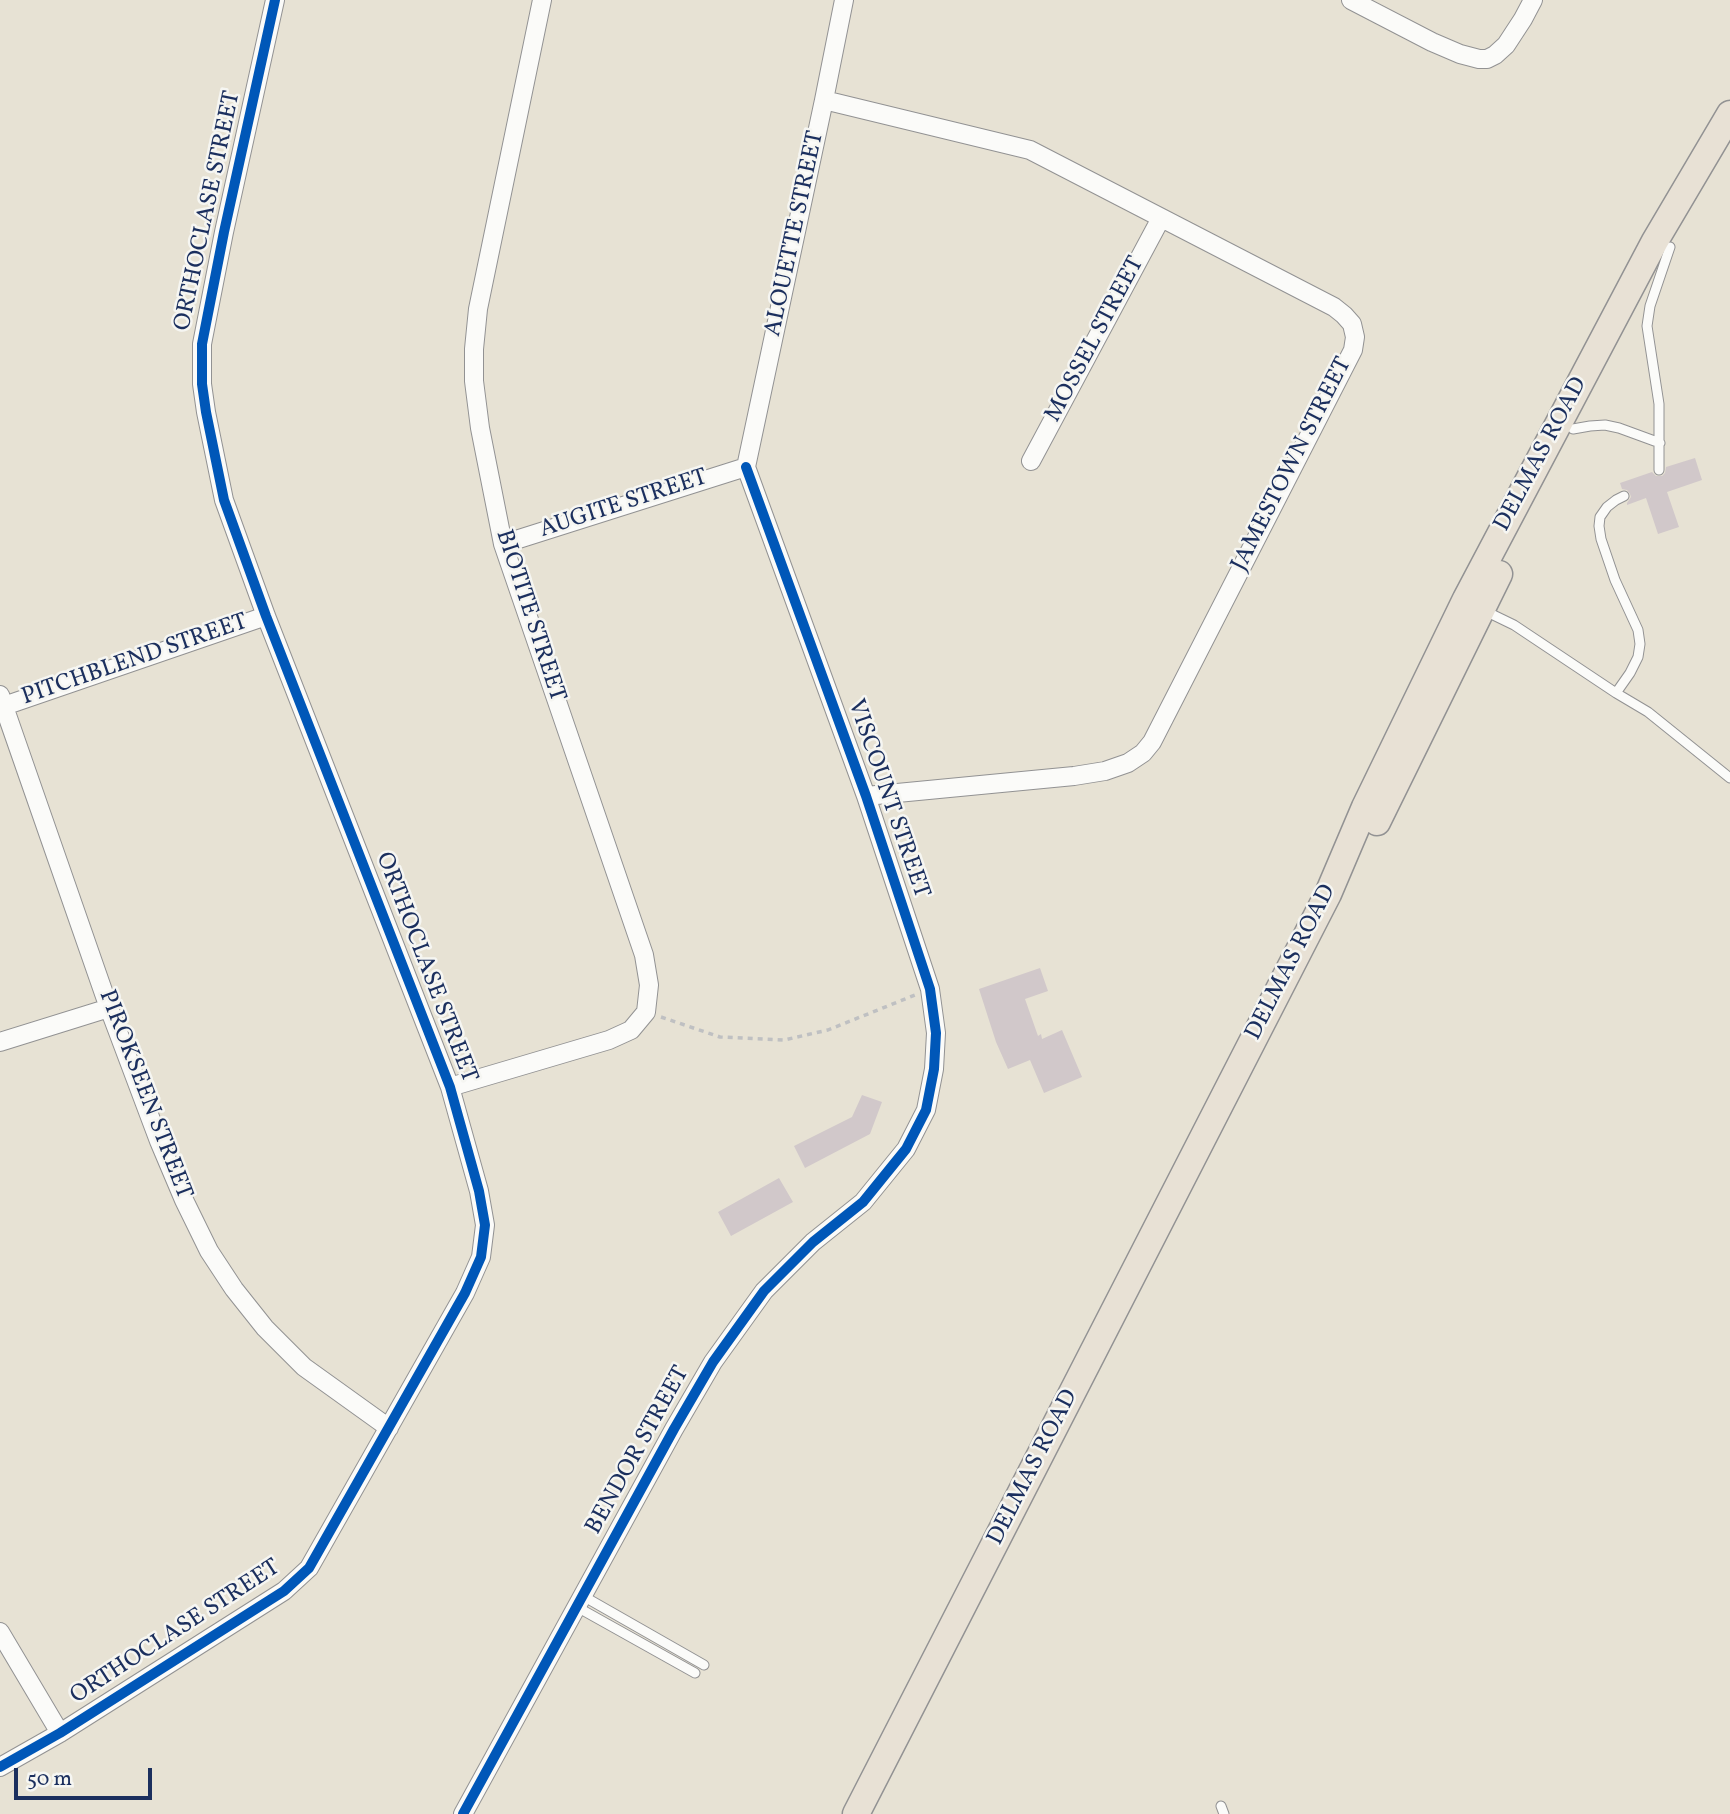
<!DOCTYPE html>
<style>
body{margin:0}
#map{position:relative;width:1730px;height:1814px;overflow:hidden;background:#e7e2d4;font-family:Vollkorn,serif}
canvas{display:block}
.scale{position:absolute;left:14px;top:1768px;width:138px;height:32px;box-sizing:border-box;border:4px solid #1b2f5e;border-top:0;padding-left:9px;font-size:21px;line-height:24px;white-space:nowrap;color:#1b2f5e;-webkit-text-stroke:5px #f6f6f2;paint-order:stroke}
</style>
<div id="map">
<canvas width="1730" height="1814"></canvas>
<div class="scale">50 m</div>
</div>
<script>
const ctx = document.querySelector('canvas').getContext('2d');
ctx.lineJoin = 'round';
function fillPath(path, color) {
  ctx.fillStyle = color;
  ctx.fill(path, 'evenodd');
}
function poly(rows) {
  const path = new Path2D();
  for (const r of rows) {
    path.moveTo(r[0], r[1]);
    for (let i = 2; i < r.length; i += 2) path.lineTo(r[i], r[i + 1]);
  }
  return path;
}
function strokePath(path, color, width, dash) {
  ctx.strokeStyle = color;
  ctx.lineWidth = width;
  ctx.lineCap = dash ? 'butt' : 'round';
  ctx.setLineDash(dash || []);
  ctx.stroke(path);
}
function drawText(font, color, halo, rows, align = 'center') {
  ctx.font = font + ' Vollkorn,serif';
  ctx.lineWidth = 5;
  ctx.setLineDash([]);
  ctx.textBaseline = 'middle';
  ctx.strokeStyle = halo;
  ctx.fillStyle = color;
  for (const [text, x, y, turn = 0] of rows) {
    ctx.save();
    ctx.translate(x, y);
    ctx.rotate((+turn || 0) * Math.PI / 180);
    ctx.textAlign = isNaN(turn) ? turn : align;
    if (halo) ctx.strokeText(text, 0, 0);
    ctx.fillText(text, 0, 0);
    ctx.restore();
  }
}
fillPath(poly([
 [1695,458,1702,480,1667,492,1679,527,1658,534,1646,498,1627,505,1627,503,1631,497,1630,494,1627,490,1622,489,1620,483,1652,472,1656,476,1662,476,1665,473,1666,467],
 [1040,968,1048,991,1025,999,1038,1036,1041,1034,1042,1039,1062,1030,1082,1077,1044,1093,1030,1060,1008,1069,996,1042,979,989],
 [862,1095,882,1102,870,1134,805,1168,794,1146,852,1117],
 [779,1178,793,1202,731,1236,718,1212]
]), '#d1c8ca');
const lane = poly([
 [1573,429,1590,426,1605,425,1619,428,1660,443],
 [1659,470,1659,404,1647,326,1650,306,1670,247],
 [1483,610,1514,625,1616,693,1648,712,1730,778],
 [1616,693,1630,673,1638,657,1640,644,1638,630,1615,580,1601,539,1599,526,1600,517,1607,507,1616,500,1624,496],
 [583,1596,704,1665],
 [577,1607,695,1673],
 [1221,1806,1224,1814]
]);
const street = poly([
 [1351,0,1432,42,1460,54,1479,59,1487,59,1495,55,1506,45,1523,19,1533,0],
 [824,100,1030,150,1334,307,1344,315,1352,324,1355,337,1353,350,1152,742,1143,753,1128,763,1105,771,1074,776,866,796],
 [1031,461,1161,218],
 [746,467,824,100,844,0],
 [503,544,746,467],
 [0,695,109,1008,159,1141,184,1200,209,1251,234,1289,265,1328,304,1367,389,1428],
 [4,706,266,616],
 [0,1042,109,1008],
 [450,1087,609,1040,631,1030,646,1012,649,985,644,955,503,544,480,428,474,381,474,349,478,309,542,0],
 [0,1632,60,1733],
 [0,1767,60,1733,284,1591,309,1568,465,1293,481,1257,485,1225,479,1191,450,1087,266,616,224,500,206,412,202,384,202,344,224,232,275,0],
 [463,1814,674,1429,713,1362,764,1291,813,1242,863,1202,906,1149,926,1110,934,1069,936,1033,930,989,866,796,746,467]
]);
const primary = poly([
 [1377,822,1499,574],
 [856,1814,1328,894,1365,807,1466,599,1655,241,1730,114]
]);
strokePath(lane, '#929293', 11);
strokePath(street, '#929293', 20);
strokePath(primary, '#929293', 29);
strokePath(poly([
 [661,1017,720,1037,784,1040,828,1030,915,995]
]), '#bfc0c2', 3.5, [5, 5]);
strokePath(lane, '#fbfbf9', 9);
strokePath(street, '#fbfbf9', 18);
strokePath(primary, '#e8e1d5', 26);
strokePath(poly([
 [0,1767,60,1733,284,1591,309,1568,465,1293,481,1257,485,1225,479,1191,450,1087,266,616,224,500,206,412,202,384,202,344,224,232,275,0],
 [463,1814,674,1429,713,1362,764,1291,813,1242,863,1202,906,1149,926,1110,934,1069,936,1033,930,989,866,796,746,467]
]), '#0057b8', 10);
drawText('24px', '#1b2f5e', '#f6f6f2', [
 ["ORTHOCLASE STREET",209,211,-78],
 ["ALOUETTE STREET",796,234,-78],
 ["MOSSEL STREET",1096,340,-62],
 ["DELMAS ROAD",1542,455,-62],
 ["JAMESTOWN STREET",1293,465,-63],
 ["AUGITE STREET",624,505,-18],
 ["BIOTITE STREET",529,616,72],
 ["PITCHBLEND STREET",135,661,-19],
 ["VISCOUNT STREET",887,799,71],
 ["DELMAS ROAD",1292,963,-63],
 ["ORTHOCLASE STREET",425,968,69],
 ["PIROKSEEN STREET",144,1095,69],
 ["BENDOR STREET",639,1451,-61],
 ["DELMAS ROAD",1034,1468,-63],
 ["ORTHOCLASE STREET",176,1633,-33]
]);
</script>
